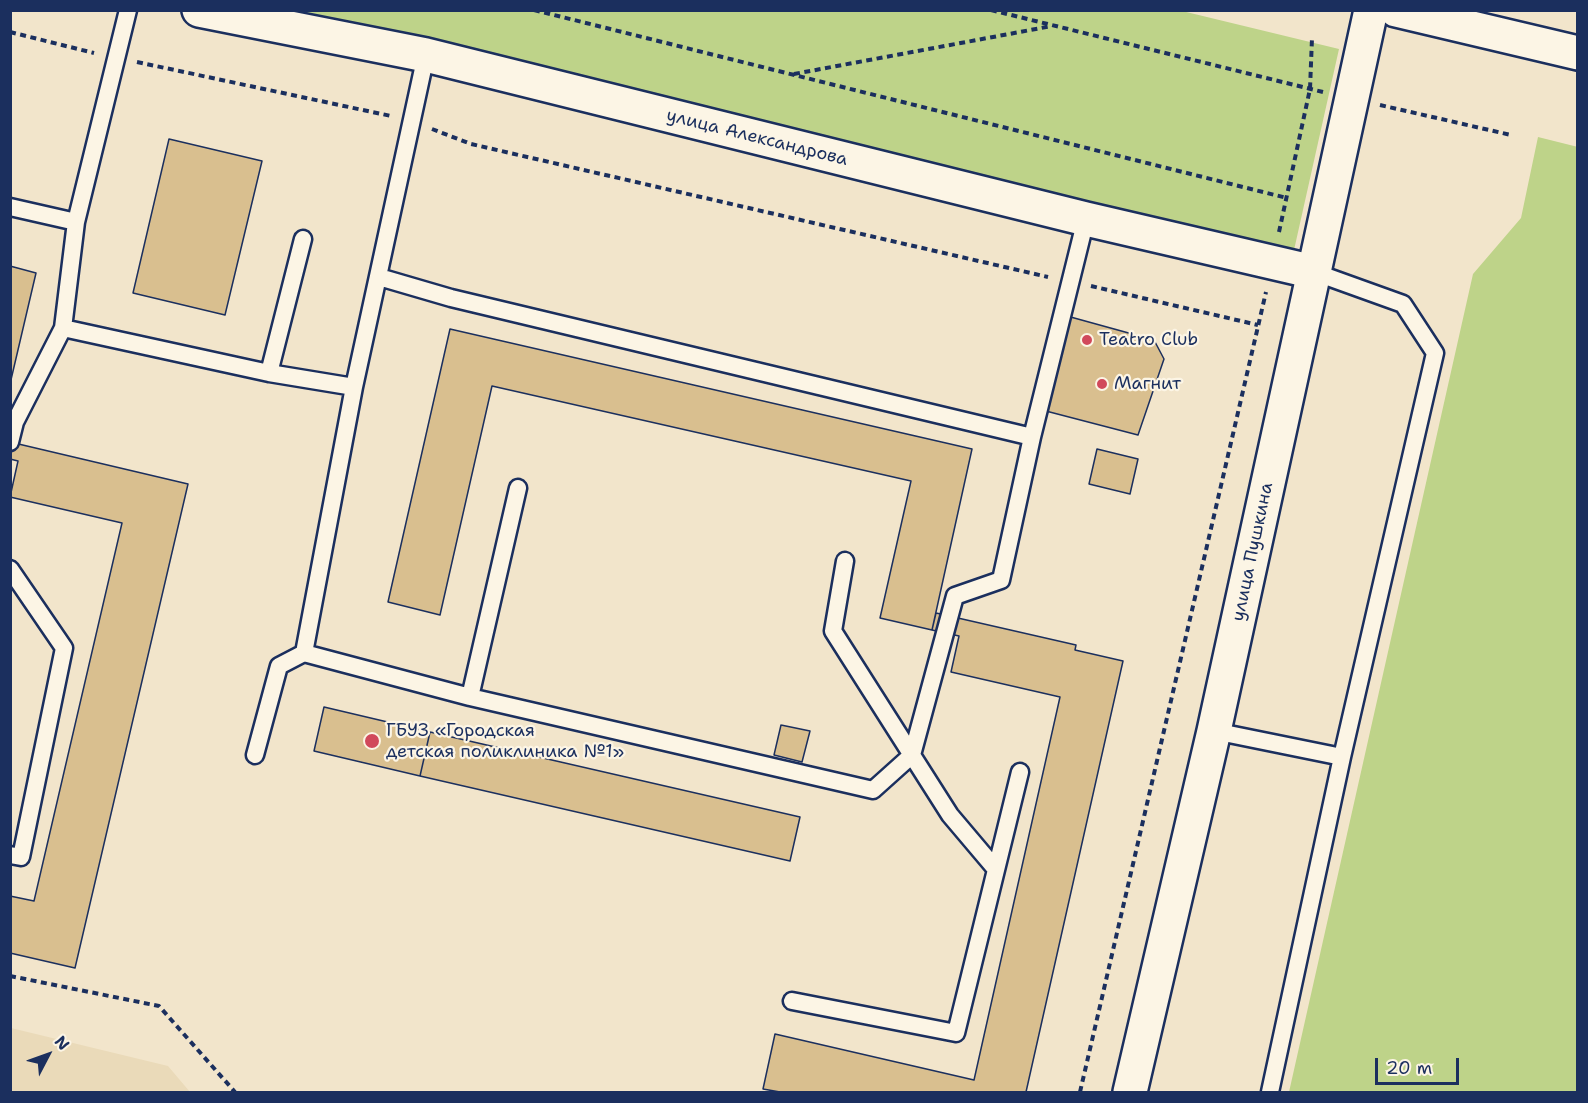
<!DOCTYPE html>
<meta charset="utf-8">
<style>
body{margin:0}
#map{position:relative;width:1588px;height:1103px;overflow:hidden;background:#f2e5cb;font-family:"Shantell Sans",sans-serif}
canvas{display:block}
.frame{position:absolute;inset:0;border:12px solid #1b2f5e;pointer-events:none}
.north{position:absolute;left:18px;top:1025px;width:60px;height:60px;-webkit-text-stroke:4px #fcf5e5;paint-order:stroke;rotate:49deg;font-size:16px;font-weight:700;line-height:24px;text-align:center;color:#1b2f5e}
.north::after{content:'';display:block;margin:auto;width:21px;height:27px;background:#1b2f5e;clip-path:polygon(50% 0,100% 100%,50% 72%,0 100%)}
.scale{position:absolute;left:1375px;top:1058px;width:84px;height:27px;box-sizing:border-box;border:3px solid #1b2f5e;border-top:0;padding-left:8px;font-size:18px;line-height:21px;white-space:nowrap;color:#1b2f5e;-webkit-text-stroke:4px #fcf5e5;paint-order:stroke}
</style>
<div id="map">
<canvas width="1588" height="1103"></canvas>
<div class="frame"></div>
<div class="north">N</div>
<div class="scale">20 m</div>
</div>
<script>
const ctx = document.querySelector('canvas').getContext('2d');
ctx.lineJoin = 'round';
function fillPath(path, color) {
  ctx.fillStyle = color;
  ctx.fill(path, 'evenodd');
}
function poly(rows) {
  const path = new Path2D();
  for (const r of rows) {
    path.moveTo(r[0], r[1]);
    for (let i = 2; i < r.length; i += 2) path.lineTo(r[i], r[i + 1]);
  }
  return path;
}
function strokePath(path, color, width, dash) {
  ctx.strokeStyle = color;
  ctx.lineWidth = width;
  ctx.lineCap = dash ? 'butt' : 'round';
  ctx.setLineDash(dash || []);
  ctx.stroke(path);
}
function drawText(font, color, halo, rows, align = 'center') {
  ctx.font = font + ' "Shantell Sans",sans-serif';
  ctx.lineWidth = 4.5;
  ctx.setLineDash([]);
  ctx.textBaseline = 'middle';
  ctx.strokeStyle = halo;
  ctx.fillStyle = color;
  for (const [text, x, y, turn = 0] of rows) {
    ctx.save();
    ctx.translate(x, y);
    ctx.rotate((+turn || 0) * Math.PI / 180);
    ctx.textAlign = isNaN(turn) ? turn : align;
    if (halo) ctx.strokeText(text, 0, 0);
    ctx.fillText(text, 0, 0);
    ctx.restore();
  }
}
fillPath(poly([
 [11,1028,168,1066,190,1092,11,1092]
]), '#eadab9');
fillPath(poly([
 [1178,10,1339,49,1292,259,287,11],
 [1538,137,1578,147,1577,1092,1289,1092,1473,274,1521,218]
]), '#bed389');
const building = poly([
 [169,139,262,161,225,315,133,293,169,139],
 [10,266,36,273,10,384,10,266],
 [1067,316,1154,340,1164,359,1138,435,1042,410,1067,316],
 [450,329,972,449,932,630,880,618,911,481,492,386,440,615,388,602,450,329],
 [10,442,188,484,75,968,10,953,10,896,34,901,122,523,10,497,18,461,10,459,10,442],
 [1097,449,1138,459,1130,494,1089,484,1097,449],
 [936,613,1076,645,1075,650,1123,661,1026,1092,780,1092,763,1089,775,1034,974,1080,1060,697,951,672,959,636,932,630,936,613],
 [324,707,430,732,420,776,314,751,324,707],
 [781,725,810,731,802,762,774,755,781,725],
 [430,732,800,817,790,861,420,776,430,732]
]);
fillPath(building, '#d9bf8f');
strokePath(building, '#1b2f5e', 1.5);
const lane = poly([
 [10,207,76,222,63,328,269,373,354,387],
 [76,222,128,10],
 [379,277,451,298,1032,437],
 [269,373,303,239],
 [10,442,15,422,63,328],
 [845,561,833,631,950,815,994,867],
 [10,569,64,648,21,857,10,855],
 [304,653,354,387,426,55],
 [470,697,518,488],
 [1214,731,1342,757],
 [255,755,279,666,304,653,470,697,873,790,912,755,955,596,1001,580,1032,437,1086,219],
 [792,1001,956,1033,1020,772],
 [1270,1092,1342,757,1435,353,1403,304,1314,272]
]);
const street = poly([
 [199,10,426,55,1086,219,1314,272]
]);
const secondary = poly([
 [1396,10,1578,53],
 [1130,1092,1214,731,1371,10]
]);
strokePath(lane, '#1b2f5e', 21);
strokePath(street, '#1b2f5e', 38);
strokePath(secondary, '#1b2f5e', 38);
strokePath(poly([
 [534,10,1287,198],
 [991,10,1323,92],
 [10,32,94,53],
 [137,62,391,116],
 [794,74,1052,26],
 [1380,105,1511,135],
 [432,129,471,144,1048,277],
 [1279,232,1310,89,1312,38],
 [1091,286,1258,325],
 [10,976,159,1006,235,1092],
 [1080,1092,1266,292]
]), '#1b2f5e', 4, [6, 4.5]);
strokePath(lane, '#fcf5e5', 16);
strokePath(street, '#fcf5e5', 33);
strokePath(secondary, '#fcf5e5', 33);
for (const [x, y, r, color] of [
 [1087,340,6,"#d1495b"],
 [1102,384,6,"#d1495b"],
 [372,741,8,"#d1495b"]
]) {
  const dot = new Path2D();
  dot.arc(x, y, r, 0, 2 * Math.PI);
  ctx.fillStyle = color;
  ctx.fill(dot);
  strokePath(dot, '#fcf5e5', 2);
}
drawText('18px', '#1b2f5e', '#fcf5e5', [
 ["улица Александрова",757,138,14],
 ["улица Пушкина",1253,552,-78]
]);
drawText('18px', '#1b2f5e', '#fcf5e5', [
 ["Teatro Club",1099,340],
 ["Магнит",1114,384],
 ["ГБУЗ «Городская",386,731],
 ["детская поликлиника №1»",386,752]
], 'left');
</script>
